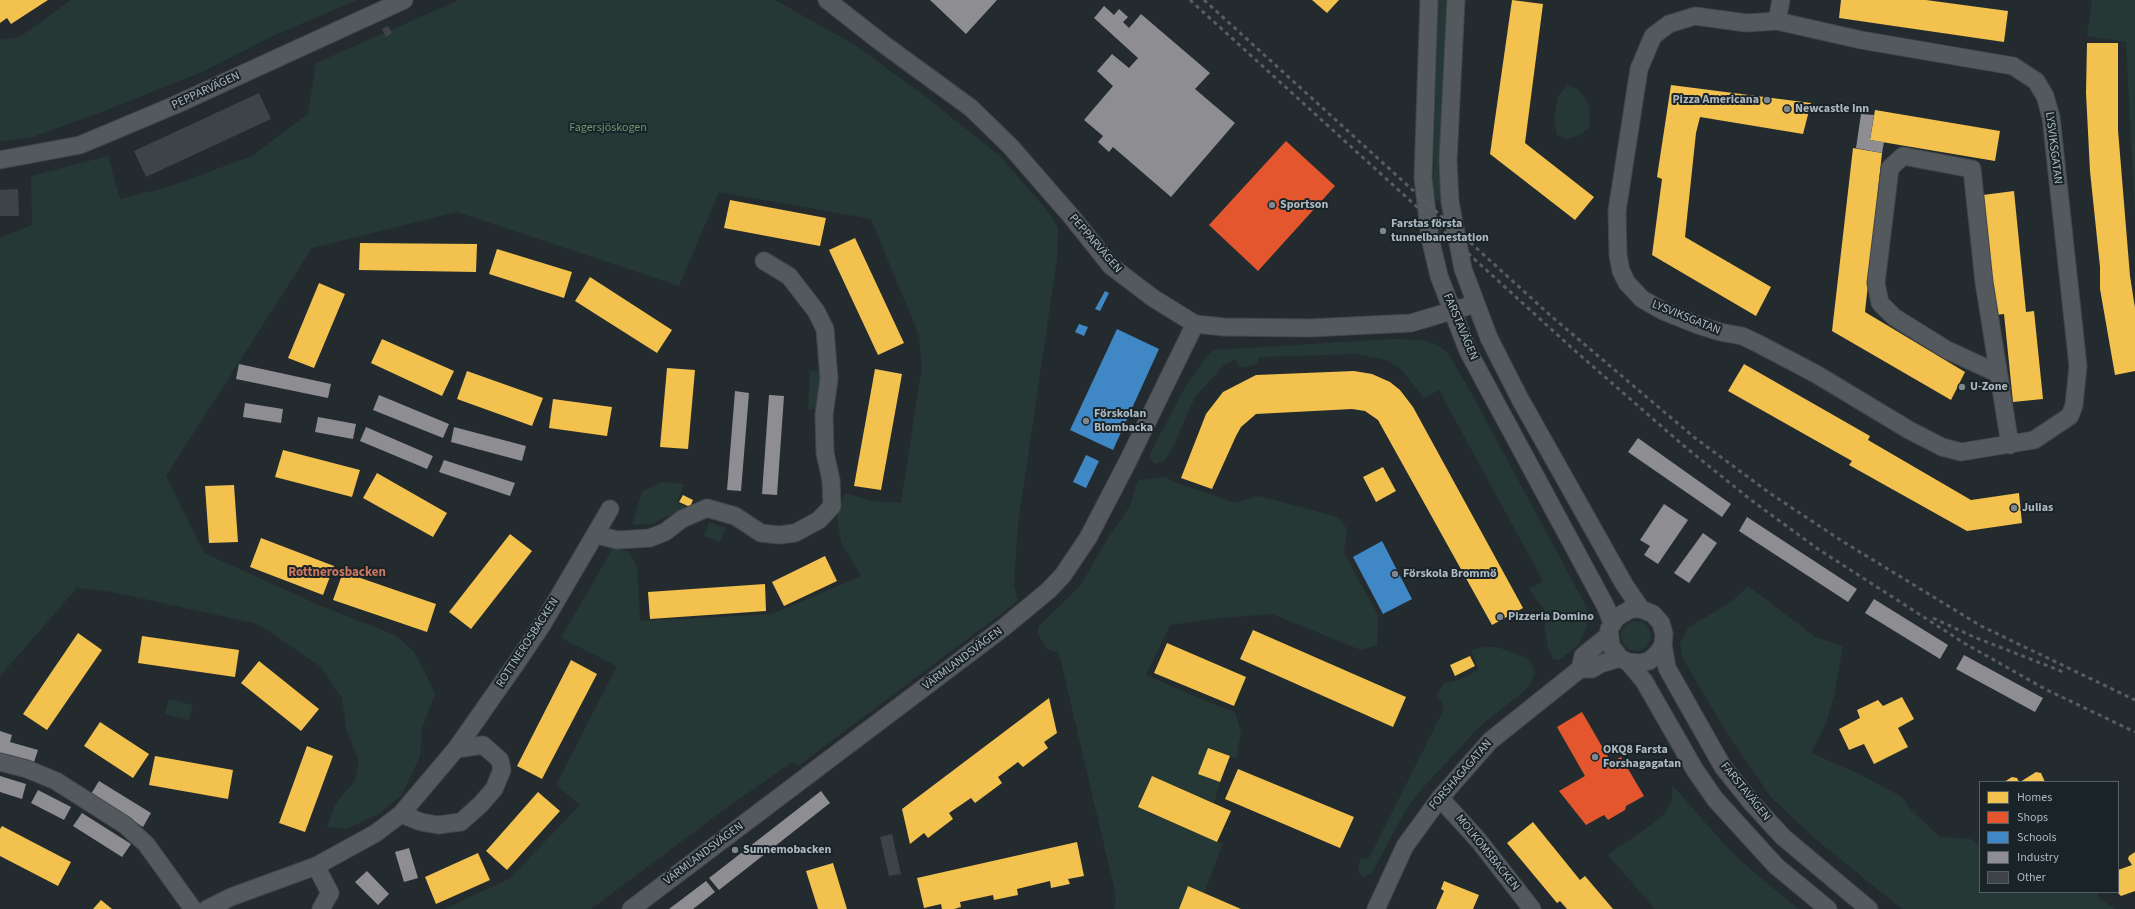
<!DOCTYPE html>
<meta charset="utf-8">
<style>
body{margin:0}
#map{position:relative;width:2135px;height:909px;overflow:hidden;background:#242b2f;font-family:"Source Sans 3",sans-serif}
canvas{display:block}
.legend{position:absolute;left:1979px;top:781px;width:140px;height:112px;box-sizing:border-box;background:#192328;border:1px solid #545f65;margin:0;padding:5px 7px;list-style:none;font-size:12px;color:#adb9c1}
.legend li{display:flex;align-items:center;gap:8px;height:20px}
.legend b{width:20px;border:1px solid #545f65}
</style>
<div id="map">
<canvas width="2135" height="909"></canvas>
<ul class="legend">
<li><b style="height:11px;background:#f2c14e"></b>Homes</li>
<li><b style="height:11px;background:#e4572e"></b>Shops</li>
<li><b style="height:11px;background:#3f88c5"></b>Schools</li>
<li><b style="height:11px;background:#8d8d92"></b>Industry</li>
<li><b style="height:11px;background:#3d4347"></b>Other</li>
</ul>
</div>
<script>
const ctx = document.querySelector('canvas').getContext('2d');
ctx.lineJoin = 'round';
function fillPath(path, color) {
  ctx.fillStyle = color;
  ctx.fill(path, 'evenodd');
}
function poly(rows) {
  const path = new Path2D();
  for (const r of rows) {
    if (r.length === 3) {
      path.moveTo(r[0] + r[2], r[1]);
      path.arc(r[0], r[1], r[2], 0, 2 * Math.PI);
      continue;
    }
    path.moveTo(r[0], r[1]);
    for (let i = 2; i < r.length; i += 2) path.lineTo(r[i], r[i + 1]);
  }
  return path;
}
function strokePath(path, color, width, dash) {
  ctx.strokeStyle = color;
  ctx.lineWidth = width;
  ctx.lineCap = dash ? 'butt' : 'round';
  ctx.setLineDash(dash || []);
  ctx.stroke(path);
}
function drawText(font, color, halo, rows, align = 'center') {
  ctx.font = font + ' "Source Sans 3",sans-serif';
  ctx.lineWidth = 4;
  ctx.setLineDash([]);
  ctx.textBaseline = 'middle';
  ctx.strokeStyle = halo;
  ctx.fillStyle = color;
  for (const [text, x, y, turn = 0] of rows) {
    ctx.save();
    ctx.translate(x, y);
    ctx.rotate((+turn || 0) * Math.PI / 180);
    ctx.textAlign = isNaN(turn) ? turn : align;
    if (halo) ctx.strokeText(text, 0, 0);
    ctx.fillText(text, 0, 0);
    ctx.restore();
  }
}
fillPath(poly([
 [71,0,357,0,277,34,202,72,104,111,30,138,0,141,0,40,20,37],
 [459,0,775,0,855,45,922,94,1000,156,1050,214,1058,228,1057,258,1018,524,1014,584,1018,601,798,766,794,761,730,805,591,909,444,909,509,879,580,805,556,785,617,666,561,638,614,546,630,553,637,568,640,621,772,614,861,576,841,542,837,515,845,493,873,501,901,503,922,367,919,335,871,219,719,192,679,286,457,212,312,248,166,476,204,553,319,605,395,635,413,651,421,664,435,694,422,728,420,756,402,795,380,813,347,829,327,827,336,803,355,781,359,761,347,731,342,698,321,667,258,624,113,592,77,588,0,676,0,238,32,225,31,176,108,156,120,199,168,187,252,156,308,114,316,63],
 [1438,0,1447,0,1440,202,1433,197],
 [2092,0,2135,0,2135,215,2126,42,2087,36],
 [1568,85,1578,89,1589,105,1590,127,1578,136,1566,139,1557,135,1554,117,1558,96],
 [1393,339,1421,340,1436,344,1447,352,1469,389,1585,604,1589,615,1586,628,1579,644,1559,660,1553,659,1548,647,1545,630,1544,609,1529,589,1543,581,1439,390,1424,398,1400,368,1386,360,1357,354,1259,357,1257,364,1241,368,1235,359,1223,366,1195,397,1171,451,1163,462,1156,464,1150,460,1150,454,1184,389,1205,358,1214,350],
 [810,371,825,372,823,410,808,409],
 [1164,477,1175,482,1235,503,1259,496,1338,517,1347,529,1344,553,1378,615,1377,645,1361,650,1272,614,1221,618,1170,625,1146,675,1215,705,1235,712,1241,733,1236,758,1230,756,1199,774,1220,782,1214,803,1152,776,1138,807,1217,842,1223,843,1204,893,1188,887,1179,909,1114,909,1116,896,1059,653,1047,649,1038,634,1038,627,1080,586,1107,540,1130,506,1138,480],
 [661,482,684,484,677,502,686,507,651,524,632,525,642,492],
 [709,522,726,528,720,542,704,536],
 [1748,586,1815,637,1843,646,1835,692,1825,725,1811,753,1857,773,1902,797,1912,811,1940,837,1971,839,1980,846,1980,892,2097,892,2101,900,2116,909,1902,909,1813,837,1771,797,1728,735,1682,657,1680,644,1688,628,1731,602],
 [1636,636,15],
 [1484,647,1497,647,1525,657,1532,664,1535,673,1531,682,1524,691,1479,727,1420,791,1404,813,1372,873,1363,877,1359,872,1358,865,1361,859,1369,858,1443,711,1443,703,1436,697,1443,684,1456,681,1479,670,1471,650],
 [169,699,193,705,189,720,165,714],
 [1672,785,1735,856,1798,909,1655,909,1608,855,1652,824,1665,813,1672,800]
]), '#263835');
fillPath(poly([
 [0,0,48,0,11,24,7,18,0,23],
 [1312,0,1339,0,1327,13],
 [1512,0,1543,4,1525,143,1594,197,1575,220,1490,154],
 [1841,0,1926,0,2008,11,2004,42,1839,18],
 [2087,43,2118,43,2118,130,2130,276,2135,308,2135,371,2115,375,2100,289,2100,267,2090,171,2086,93],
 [1671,85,1811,103,1803,134,1700,117,1696,133,1685,237,1771,287,1756,316,1652,255,1662,179,1657,177],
 [1875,110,2000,131,1995,161,1870,140],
 [1853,148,1882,153,1865,312,1965,372,1951,400,1832,331],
 [2014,191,2026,312,2034,311,2043,399,2013,402,2004,314,1995,315,1983,195],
 [730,200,826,218,820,246,724,228],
 [855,238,904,343,878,355,829,250],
 [360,243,477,244,476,272,359,270],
 [497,249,572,272,564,298,489,274],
 [590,277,672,330,657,353,575,301],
 [319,283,345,294,314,368,288,358],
 [382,339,454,371,442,396,371,363],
 [1744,364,1870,436,1868,440,1971,500,2019,493,2022,523,1967,531,1849,465,1852,461,1728,391],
 [667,368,695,370,688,449,660,447],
 [875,369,902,374,881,490,854,486],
 [467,371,543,398,532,426,457,399],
 [1354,371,1372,374,1390,382,1400,390,1413,407,1523,608,1492,625,1378,420,1365,411,1352,409,1256,414,1241,427,1236,436,1212,489,1181,478,1206,414,1223,392,1256,375],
 [553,399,612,407,607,436,549,428],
 [283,450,360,470,352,497,275,477],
 [1383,467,1396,491,1376,502,1363,477],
 [377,473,447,513,433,537,363,498],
 [234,485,238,542,209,543,205,486],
 [683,495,693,500,690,507,679,502],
 [510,534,532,551,471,629,449,612],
 [261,538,334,566,323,595,250,567],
 [825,556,837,581,784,606,772,582],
 [343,572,436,604,427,632,333,600],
 [765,584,766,611,650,619,648,592],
 [1253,630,1406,697,1393,727,1240,659],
 [78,633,102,650,47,730,23,714],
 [142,636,239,650,235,677,138,663],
 [1167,643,1246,677,1234,706,1154,673],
 [1470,656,1475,666,1455,676,1450,665],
 [571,660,597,674,542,779,517,766],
 [259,661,319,709,301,731,241,683],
 [1902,697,1914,719,1898,728,1908,747,1874,764,1864,744,1849,750,1839,729,1860,718,1857,710,1878,700,1883,706],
 [1049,698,1057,733,1044,742,1048,748,1023,767,1018,762,998,777,1002,783,975,803,971,798,949,813,953,819,928,838,924,833,910,844,902,809],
 [100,722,149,754,133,778,84,746],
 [307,746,333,756,305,832,279,823],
 [1208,748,1230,756,1220,782,1198,774],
 [155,756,233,770,228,799,149,785],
 [1238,769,1354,817,1340,848,1225,799],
 [2036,772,2041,773,2045,782,2020,782],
 [1152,776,1231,811,1217,842,1138,807],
 [2012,777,2017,778,2019,782,2004,782],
 [538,792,560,811,507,870,486,851],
 [1533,822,1580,880,1585,876,1613,909,1567,909,1560,901,1557,903,1507,843],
 [2,826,71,862,58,886,0,856,0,829],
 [1077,842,1084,876,1068,879,1070,884,1051,888,1050,881,1017,889,1018,895,994,900,993,895,960,902,961,907,954,909,942,909,941,904,924,908,917,878],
 [2135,852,2135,891,2121,896,2118,893,2118,870,2132,865,2128,859,2129,856],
 [478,853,490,880,436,904,425,877],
 [833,863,847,909,818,909,806,871],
 [1444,881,1479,895,1473,909,1436,909,1444,891,1441,889],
 [1188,886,1204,893,1241,909,1179,909],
 [101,900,112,909,93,909]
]), '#f2c14e');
fillPath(poly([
 [1286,141,1335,186,1258,271,1209,225],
 [1582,712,1611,762,1621,757,1644,796,1626,806,1625,810,1608,820,1604,815,1586,825,1559,791,1585,776,1557,727]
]), '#e4572e');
fillPath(poly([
 [1105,291,1109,293,1100,311,1095,309],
 [1079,324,1088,327,1084,336,1075,332],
 [1117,329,1159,349,1113,450,1070,430],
 [1086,455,1099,461,1086,488,1073,482],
 [1382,541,1412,599,1383,614,1353,557]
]), '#3f88c5');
fillPath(poly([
 [930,0,997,0,966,34],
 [1104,6,1114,15,1119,9,1128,17,1123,22,1129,28,1141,14,1210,73,1195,89,1235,123,1171,197,1113,147,1109,152,1098,142,1103,136,1084,120,1113,86,1097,71,1112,54,1129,68,1138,58,1094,18],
 [1861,114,1874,115,1870,140,1884,142,1882,153,1856,148],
 [239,364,331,384,328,398,236,379],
 [735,391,749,393,741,491,727,490],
 [379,395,449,424,443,438,373,410],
 [769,395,784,396,777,495,762,494],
 [245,403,283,409,281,423,243,417],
 [318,417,356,424,353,439,315,432],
 [366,427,433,456,427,469,360,441],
 [454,427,526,446,522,461,451,442],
 [1638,438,1731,504,1722,517,1628,452],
 [444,460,515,483,510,496,439,472],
 [1664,504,1688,520,1658,564,1644,555,1650,546,1640,540],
 [1747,517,1857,589,1848,602,1739,531],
 [1703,533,1717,543,1689,583,1674,573],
 [1874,599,1948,645,1940,659,1865,613],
 [1964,655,2043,698,2035,712,1956,669],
 [0,731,12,735,10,742,38,750,33,765,0,755],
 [0,776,26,784,22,799,0,792],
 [99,781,151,813,143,827,91,794],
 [38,790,71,807,64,820,31,803],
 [821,791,830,803,719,890,709,878],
 [82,813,131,844,122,857,73,826],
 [409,848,418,878,404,882,395,852],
 [367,871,389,894,378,905,355,882],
 [706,881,715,892,693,909,669,909]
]), '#8d8d92');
fillPath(poly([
 [388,26,392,33,386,37,382,29],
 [259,93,271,119,146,177,134,151],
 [18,189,19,216,0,216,0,190],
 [892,834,901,874,889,876,880,837]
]), '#3d4347');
const minor = poly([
 [827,0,882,43,971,108,1011,147,1071,216,1111,266,1153,298,1195,324,1224,327,1310,328,1411,323,1475,304],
 [1429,0,1423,178,1430,238,1439,276,1468,351,1571,542,1606,607,1612,623],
 [1456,0,1448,161,1450,202,1463,269,1489,338,1520,399,1624,584,1641,609],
 [1695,16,1746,23,1777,21,1861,40,2013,66,2036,81,2045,96,2051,117,2078,366,2074,405,2070,416,2034,440,1961,452,1942,447,1909,430,1816,374,1757,343,1742,336,1720,332,1698,325,1663,311,1642,299,1627,283,1621,271,1618,255,1617,211,1639,69,1653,36,1669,24,1695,16],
 [1777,21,1781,0],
 [0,160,80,145,175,105,404,0],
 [1997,373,1947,350,1894,317,1880,303,1876,283,1890,168,1903,156,1972,169,1984,282,2010,445],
 [597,535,617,540,650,538,665,532,682,519,707,508,735,516,761,533,779,535,795,533,819,520,832,506,831,480,825,453,824,415,829,379,825,329,816,311,789,276,764,261],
 [1663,645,1657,654,1649,661,1639,663,1628,662,1620,658,1611,646,1609,629,1617,617,1631,609,1641,609,1653,614,1661,623,1664,634,1663,645,1667,668,1723,767,1751,802,1783,837,1869,909],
 [1628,662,1644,681,1695,770,1715,799,1776,866,1828,909],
 [1580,669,1583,656,1609,635],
 [0,762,27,769,56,781,125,825,146,844,193,909],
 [1440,798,1479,841,1532,909],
 [401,814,421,822,438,825,461,822,481,804,494,789,502,770,500,760,483,745,456,749],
 [316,866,330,893,321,909],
 [207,909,231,897,316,866,376,833,401,814,456,749,515,665,542,625,610,509],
 [631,909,1003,628,1049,590,1063,575,1088,538,1127,463,1195,324],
 [1376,909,1405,846,1440,798,1490,741,1580,669,1592,669,1600,664,1620,658]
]);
strokePath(minor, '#42474a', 19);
strokePath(minor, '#54595d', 17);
strokePath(poly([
 [1190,0,1573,349,1684,446,1751,500,1818,549,1964,643,2045,689,2135,732],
 [1204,0,1551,316,1695,438,1771,494,1842,541,1981,626,2135,700],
 [1933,618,1974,637,2066,673]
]), '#575d61', 3, [4, 4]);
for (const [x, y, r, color] of [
 [1767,100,4,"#7d878e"],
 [1787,109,4,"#7d878e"],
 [1272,205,4,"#7d878e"],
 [1383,231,4,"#7d878e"],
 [1962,387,4,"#7d878e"],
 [1086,421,4,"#7d878e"],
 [2014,508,4,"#7d878e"],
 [1395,574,4,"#7d878e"],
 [1500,617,4,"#7d878e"],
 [1595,757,4,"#7d878e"],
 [735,850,4,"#7d878e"]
]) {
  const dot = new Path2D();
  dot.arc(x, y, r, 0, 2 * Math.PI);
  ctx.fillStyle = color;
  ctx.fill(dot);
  strokePath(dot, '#192328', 1.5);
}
drawText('12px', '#adb9c1', '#192328', [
 ["PEPPARVÄGEN",206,91,-25],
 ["LYSVIKSGATAN",2053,148,83],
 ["PEPPARVÄGEN",1095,244,49],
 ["LYSVIKSGATAN",1686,318,22],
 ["FARSTAVÄGEN",1460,327,67],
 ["ROTTNEROSBACKEN",528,643,-57],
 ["VÄRMLANDSVÄGEN",963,659,-37],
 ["FORSHAGAGATAN",1461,775,-49],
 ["FARSTAVÄGEN",1745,792,51],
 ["MOLKOMSBACKEN",1487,853,51],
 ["VÄRMLANDSVÄGEN",704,854,-37]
]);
drawText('bold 12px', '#adb9c1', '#192328', [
 ["Pizza Americana",1759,100,"right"],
 ["Newcastle Inn",1795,109],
 ["Sportson",1280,205],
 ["Farstas första",1391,224],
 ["tunnelbanestation",1391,238],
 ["U-Zone",1970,387],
 ["Förskolan",1094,414],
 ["Blombacka",1094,428],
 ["Julias",2022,508],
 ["Förskola Brommö",1403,574],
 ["Pizzeria Domino",1508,617],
 ["OKQ8 Farsta",1603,750],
 ["Forshagagatan",1603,764],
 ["Sunnemobacken",743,850]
], 'left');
drawText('12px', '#6e966f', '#192328', [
 ["Fagersjöskogen",608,128]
]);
drawText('bold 13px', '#cb765e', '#192328', [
 ["Rottnerosbacken",337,573]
]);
</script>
